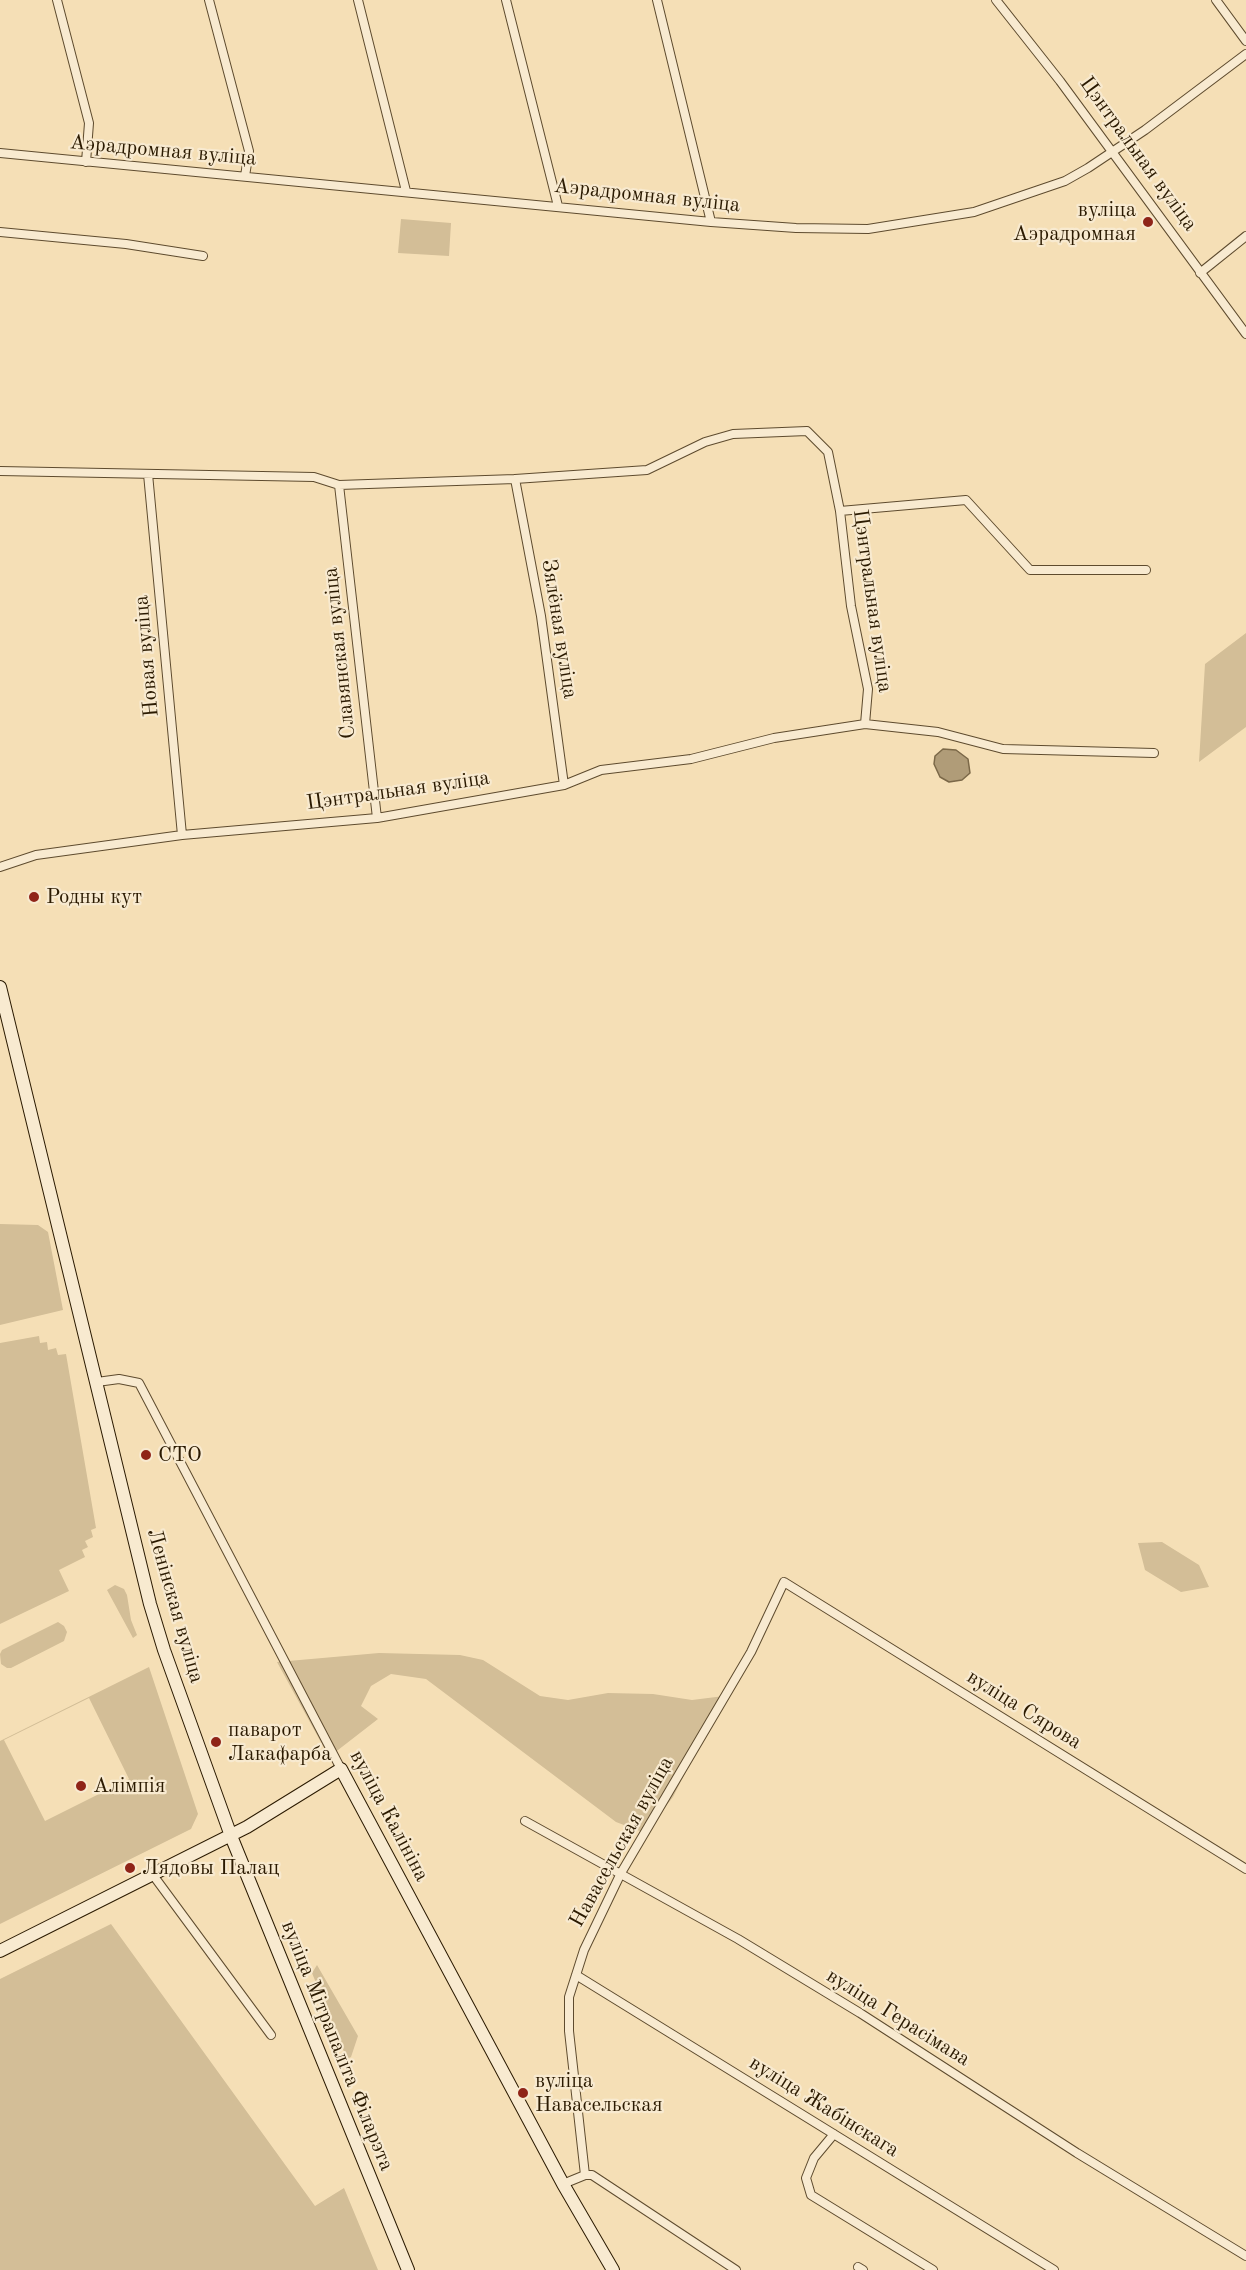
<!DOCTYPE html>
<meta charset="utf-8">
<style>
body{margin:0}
canvas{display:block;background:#f5dfb6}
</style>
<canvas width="1246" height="2270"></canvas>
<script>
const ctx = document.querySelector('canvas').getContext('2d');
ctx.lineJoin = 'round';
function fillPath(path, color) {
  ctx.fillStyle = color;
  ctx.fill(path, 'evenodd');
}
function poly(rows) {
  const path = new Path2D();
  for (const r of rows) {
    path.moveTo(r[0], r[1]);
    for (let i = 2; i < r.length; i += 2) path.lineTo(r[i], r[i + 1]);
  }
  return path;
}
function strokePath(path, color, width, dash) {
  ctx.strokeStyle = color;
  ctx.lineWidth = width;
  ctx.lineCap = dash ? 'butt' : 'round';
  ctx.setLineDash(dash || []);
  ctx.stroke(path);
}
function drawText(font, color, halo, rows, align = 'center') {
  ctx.font = font + ' "Old Standard TT",serif';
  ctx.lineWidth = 4.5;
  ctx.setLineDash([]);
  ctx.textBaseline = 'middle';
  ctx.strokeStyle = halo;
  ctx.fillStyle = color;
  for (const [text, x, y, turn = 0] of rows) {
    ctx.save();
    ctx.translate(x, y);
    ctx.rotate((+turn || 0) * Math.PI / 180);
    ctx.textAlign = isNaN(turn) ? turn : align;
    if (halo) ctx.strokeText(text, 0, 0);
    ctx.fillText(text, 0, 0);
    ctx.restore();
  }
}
fillPath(poly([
 [401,219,451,223,449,256,398,253],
 [1246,633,1246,727,1199,762,1205,664],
 [0,1224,38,1225,48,1232,63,1310,0,1325],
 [39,1336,40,1343,47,1342,48,1350,56,1348,58,1355,66,1354,96,1528,91,1530,93,1537,85,1541,88,1547,82,1550,85,1557,59,1570,69,1591,0,1624,0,1343],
 [1162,1542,1199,1565,1209,1587,1181,1592,1145,1570,1138,1543],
 [115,1585,124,1589,127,1595,131,1620,137,1635,133,1638,107,1590],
 [58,1622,64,1626,67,1632,64,1641,11,1668,7,1668,1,1664,0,1654,2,1650],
 [379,1653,460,1655,483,1660,540,1696,568,1700,608,1693,653,1694,692,1700,724,1696,673,1797,645,1833,616,1822,426,1679,391,1674,371,1686,361,1706,378,1719,329,1757,277,1662],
 [149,1667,198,1814,191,1829,0,1924,0,1741],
 [89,1698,129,1779,45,1821,4,1740],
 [111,1924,315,2206,344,2188,378,2270,0,2270,0,1979],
 [317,1965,358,2036,351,2057,347,2059,312,1973]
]), '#d3be97');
const water = poly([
 [943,749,956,750,968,759,970,773,962,780,949,782,940,777,934,764,935,756,943,749]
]);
fillPath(water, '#b09c78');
strokePath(water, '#7b6848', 1.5);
const minor = poly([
 [57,0,89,123,86,162],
 [209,0,249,151,245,176],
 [358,0,406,191],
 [506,0,558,206],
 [657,0,711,222],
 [996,0,1060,81,1246,334],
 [1216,0,1246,41],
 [0,153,711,222,796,228,868,229,974,212,1065,181,1088,168,1145,130,1246,54],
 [0,232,126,244,203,256],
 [1200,273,1246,236],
 [0,471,314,477,339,485,515,479,647,470,705,442,733,434,807,431,828,452,840,511,851,606,868,689,865,724,774,738,691,759,601,770,564,785,377,818,182,835,36,855,0,867],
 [148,474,182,835],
 [515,479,541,616,564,785],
 [339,485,377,818],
 [840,511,966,500,1030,570,1146,570],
 [865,724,938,732,1003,749,1154,753],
 [97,1382,119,1379,139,1383,341,1769],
 [525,1821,738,1939,860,2013,1077,2153,1246,2256],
 [153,1875,271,2035],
 [576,1975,1054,2270],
 [834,2134,814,2158,806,2178,811,2195,933,2270],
 [585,2175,569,2031,569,1997,584,1950,621,1873,751,1652,784,1582,1246,1869],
 [563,2184,585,2175,592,2175,736,2270],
 [858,2267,863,2270]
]);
const secondary = poly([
 [0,987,150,1604,164,1650,231,1836,408,2270],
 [0,1951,247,1827,341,1769,563,2184,613,2270]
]);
strokePath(minor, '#5e4b2e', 10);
strokePath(secondary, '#2b1a01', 14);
strokePath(minor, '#f8ead0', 8);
strokePath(secondary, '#f8ead0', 12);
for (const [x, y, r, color] of [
 [1148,222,6,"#8f2418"],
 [34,897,6,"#8f2418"],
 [146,1455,6,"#8f2418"],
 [216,1742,6,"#8f2418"],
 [81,1786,6,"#8f2418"],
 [130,1868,6,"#8f2418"],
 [523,2093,6,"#8f2418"]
]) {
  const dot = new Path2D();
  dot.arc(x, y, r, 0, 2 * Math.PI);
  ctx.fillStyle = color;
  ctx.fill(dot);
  strokePath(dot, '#f8ead0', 2);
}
drawText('21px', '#2b1a01', '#f8ead0', [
 ["Аэрадромная вуліца",163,151,5],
 ["Цэнтральная вуліца",1138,154,54],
 ["Аэрадромная вуліца",647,196,6],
 ["Цэнтральная вуліца",872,601,82],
 ["Зялёная вуліца",559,629,81],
 ["Славянская вуліца",340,653,-96],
 ["Новая вуліца",147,656,-95],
 ["Цэнтральная вуліца",398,791,-8],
 ["Ленінская вуліца",175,1606,74],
 ["вуліца Сярова",1024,1710,32],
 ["вуліца Калініна",389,1816,62],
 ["Навасельская вуліца",622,1842,-61],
 ["вуліца Герасімава",898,2018,32],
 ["вуліца Мітрапаліта Філарэта",337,2046,68],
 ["вуліца Жабінскага",824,2107,32]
]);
drawText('21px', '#2b1a01', '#f8ead0', [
 ["вуліца",1136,210,"right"],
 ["Аэрадромная",1136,234,"right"],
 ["Родны кут",46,897],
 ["СТО",158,1455],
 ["паварот",228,1730],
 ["Лакафарба",228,1754],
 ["Алімпія",93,1786],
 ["Лядовы Палац",142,1868],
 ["вуліца",535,2081],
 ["Навасельская",535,2105]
], 'left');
</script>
